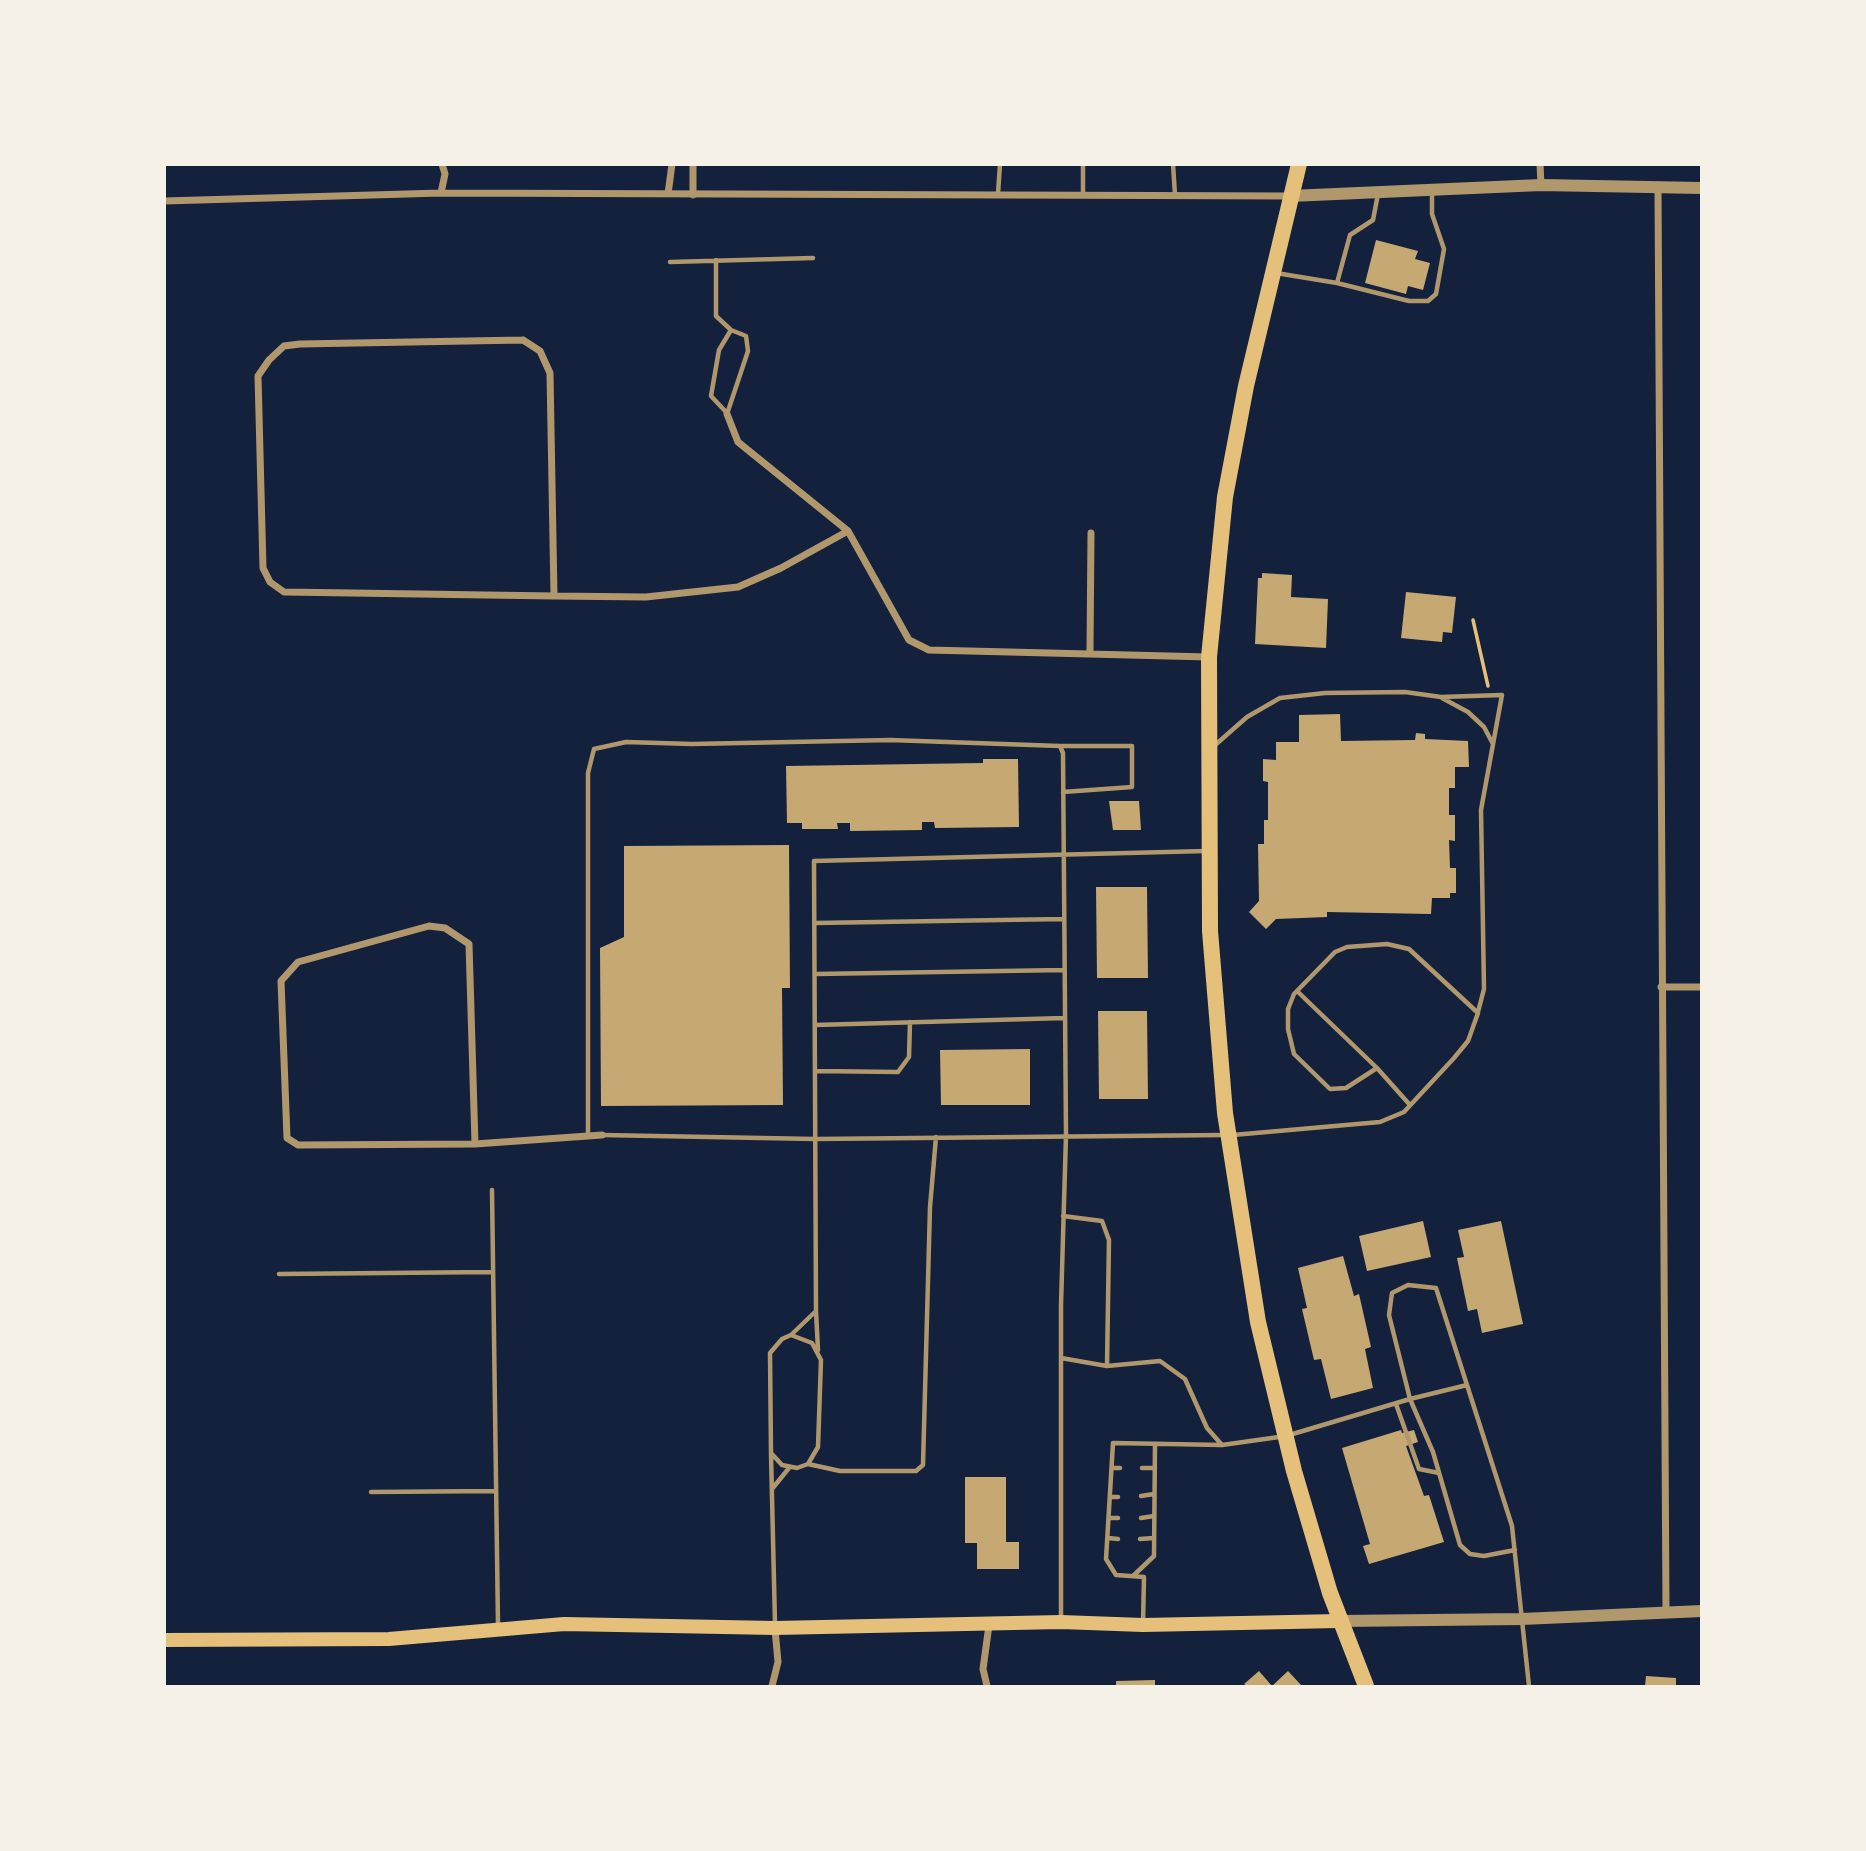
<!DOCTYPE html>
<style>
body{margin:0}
#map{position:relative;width:1866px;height:1851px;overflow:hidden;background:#14213d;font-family:Roboto,sans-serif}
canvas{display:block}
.frame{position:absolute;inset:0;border:166px solid #f6f1e7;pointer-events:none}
</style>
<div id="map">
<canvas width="1866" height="1851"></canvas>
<div class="frame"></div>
</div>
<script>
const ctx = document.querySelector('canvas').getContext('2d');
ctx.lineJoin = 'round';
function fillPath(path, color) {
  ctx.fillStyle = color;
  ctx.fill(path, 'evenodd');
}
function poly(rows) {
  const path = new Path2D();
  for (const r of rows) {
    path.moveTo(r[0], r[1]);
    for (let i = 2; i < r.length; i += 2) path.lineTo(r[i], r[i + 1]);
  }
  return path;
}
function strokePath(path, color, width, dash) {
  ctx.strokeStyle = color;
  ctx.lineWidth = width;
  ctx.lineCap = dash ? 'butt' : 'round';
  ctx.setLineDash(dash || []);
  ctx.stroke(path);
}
fillPath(poly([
 [1376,240,1418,251,1415,259,1430,263,1423,290,1408,286,1406,294,1365,283],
 [1262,573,1292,575,1291,597,1328,599,1326,648,1255,644,1258,578,1262,578],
 [1406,592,1456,597,1452,633,1443,632,1442,642,1401,638],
 [1340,714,1341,741,1415,740,1416,733,1425,734,1425,739,1468,741,1469,767,1455,767,1455,788,1449,788,1449,815,1455,815,1455,841,1449,840,1450,868,1456,868,1456,893,1450,893,1450,898,1432,898,1431,914,1327,912,1327,917,1276,919,1266,929,1249,912,1259,901,1258,844,1264,844,1264,820,1268,820,1268,782,1263,781,1263,759,1276,760,1276,742,1299,742,1299,715],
 [983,759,1018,759,1019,827,935,828,934,822,922,822,922,830,850,831,850,823,837,823,838,829,802,829,802,823,787,823,786,766,983,763],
 [1109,801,1139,801,1141,830,1113,830],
 [789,845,790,988,782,988,783,1105,601,1106,600,948,624,937,624,846],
 [1096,887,1147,887,1148,978,1097,978],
 [1098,1011,1147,1011,1148,1099,1099,1099],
 [1030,1049,1030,1105,941,1105,940,1050],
 [1423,1221,1431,1257,1367,1271,1359,1236],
 [1501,1221,1523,1324,1482,1333,1477,1309,1468,1311,1457,1258,1464,1257,1458,1230],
 [1343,1256,1354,1296,1359,1294,1371,1347,1365,1349,1373,1388,1331,1399,1321,1359,1314,1360,1302,1309,1307,1308,1298,1268],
 [1401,1430,1402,1433,1414,1430,1418,1442,1406,1446,1424,1496,1429,1495,1444,1542,1369,1564,1363,1546,1370,1544,1342,1448],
 [965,1477,1006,1477,1006,1542,1019,1542,1019,1569,977,1569,977,1543,965,1543],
 [1259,1671,1272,1686,1288,1671,1302,1686,1247,1686,1244,1684],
 [1646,1676,1676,1678,1676,1686,1645,1686],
 [1155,1680,1155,1686,1116,1686,1116,1681]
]), '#c6a872');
strokePath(poly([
 [1473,620,1488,686]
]), '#e5c07b', 3.5);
strokePath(poly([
 [1083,164,1083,194],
 [1173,164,1175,195],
 [998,194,1000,164],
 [716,260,716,316,731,330,746,336,748,351,727,414],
 [670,262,813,258],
 [1276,273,1337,283,1350,235,1373,220,1378,194],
 [1337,283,1409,301,1428,301,1436,294,1444,249,1432,214,1432,191],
 [727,413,711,396,719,350,731,330],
 [1442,698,1468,712,1484,727,1493,744],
 [1060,746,1132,746,1132,787,1063,792],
 [1214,746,1247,717,1280,698,1325,693,1405,692,1441,697,1502,695,1481,810,1484,989,1478,1012],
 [815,923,1064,919],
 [815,974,1064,970],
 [1297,991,1377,1068],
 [815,1025,1065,1018],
 [815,1071,898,1072,909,1057,910,1022],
 [602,1135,815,1139,1224,1135],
 [1233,1135,1380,1122,1404,1112,1454,1058,1468,1041,1478,1013,1409,949,1387,944,1347,947,1335,952,1294,994,1288,1009,1288,1029,1294,1054,1330,1089,1346,1088,1377,1068,1410,1105],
 [588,1136,588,773,594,749,626,742,692,744,890,740,1060,746,1063,753,1066,1135,1061,1305,1061,1618],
 [492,1190,498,1625],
 [1063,1216,1102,1221,1109,1240,1107,1366],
 [279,1274,493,1272],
 [816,1311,818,1350],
 [791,1335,812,1343,821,1360,818,1447,808,1464,797,1468,782,1465,771,1453,770,1353,782,1339,791,1335,816,1311,814,861,1206,851],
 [1061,1358,1107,1366,1160,1361,1185,1379,1207,1428,1222,1445],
 [1467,1385,1512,1526,1529,1686],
 [1396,1404,1419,1469,1439,1473],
 [771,1454,775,1624],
 [808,1464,840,1471,916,1471,923,1465,930,1207,936,1137],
 [1112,1468,1120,1468],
 [1142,1468,1155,1468],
 [772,1489,789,1468],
 [371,1492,496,1491],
 [1141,1496,1154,1494],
 [1110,1497,1118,1497],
 [1109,1518,1118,1518],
 [1141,1518,1154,1516],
 [1108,1538,1118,1539],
 [1140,1539,1154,1538],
 [1133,1576,1154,1556,1155,1444],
 [1143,1624,1144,1577,1116,1575,1106,1559,1113,1443,1222,1445,1286,1436,1410,1399,1467,1385,1436,1288,1408,1285,1392,1293,1389,1315,1410,1399,1433,1452,1460,1545,1470,1554,1484,1556,1515,1550]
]), '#b1986c', 4.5);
strokePath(poly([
 [693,164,693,195],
 [1540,164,1541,185],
 [1658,188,1666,1610],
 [441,193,445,174,442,164],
 [668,194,672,164],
 [164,201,441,193,1290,196],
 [523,340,540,351,550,373,554,596,284,592,270,582,263,568,258,376,269,360,284,346,300,344,523,340],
 [727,414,738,442,848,531,909,640,929,650,1209,657],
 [554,596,646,597,738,587,781,568,848,531],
 [1090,651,1091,533],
 [1661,987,1702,987],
 [475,1144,469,944,445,928,429,926,298,962,281,981,287,1138,298,1145,475,1144,602,1135],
 [772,1686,778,1662,775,1629],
 [987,1686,983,1669,989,1625]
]), '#b1986c', 7);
strokePath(poly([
 [1290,196,1541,185,1702,188],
 [1339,1621,1522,1619,1702,1611]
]), '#b1986c', 12);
strokePath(poly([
 [164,1640,389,1639,564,1624,775,1628,1061,1622,1143,1625,1339,1621]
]), '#e5c07b', 14);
strokePath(poly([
 [1299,164,1246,386,1225,497,1209,657,1210,931,1225,1113,1258,1322,1294,1471,1330,1593,1366,1686]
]), '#e5c07b', 16);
</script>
